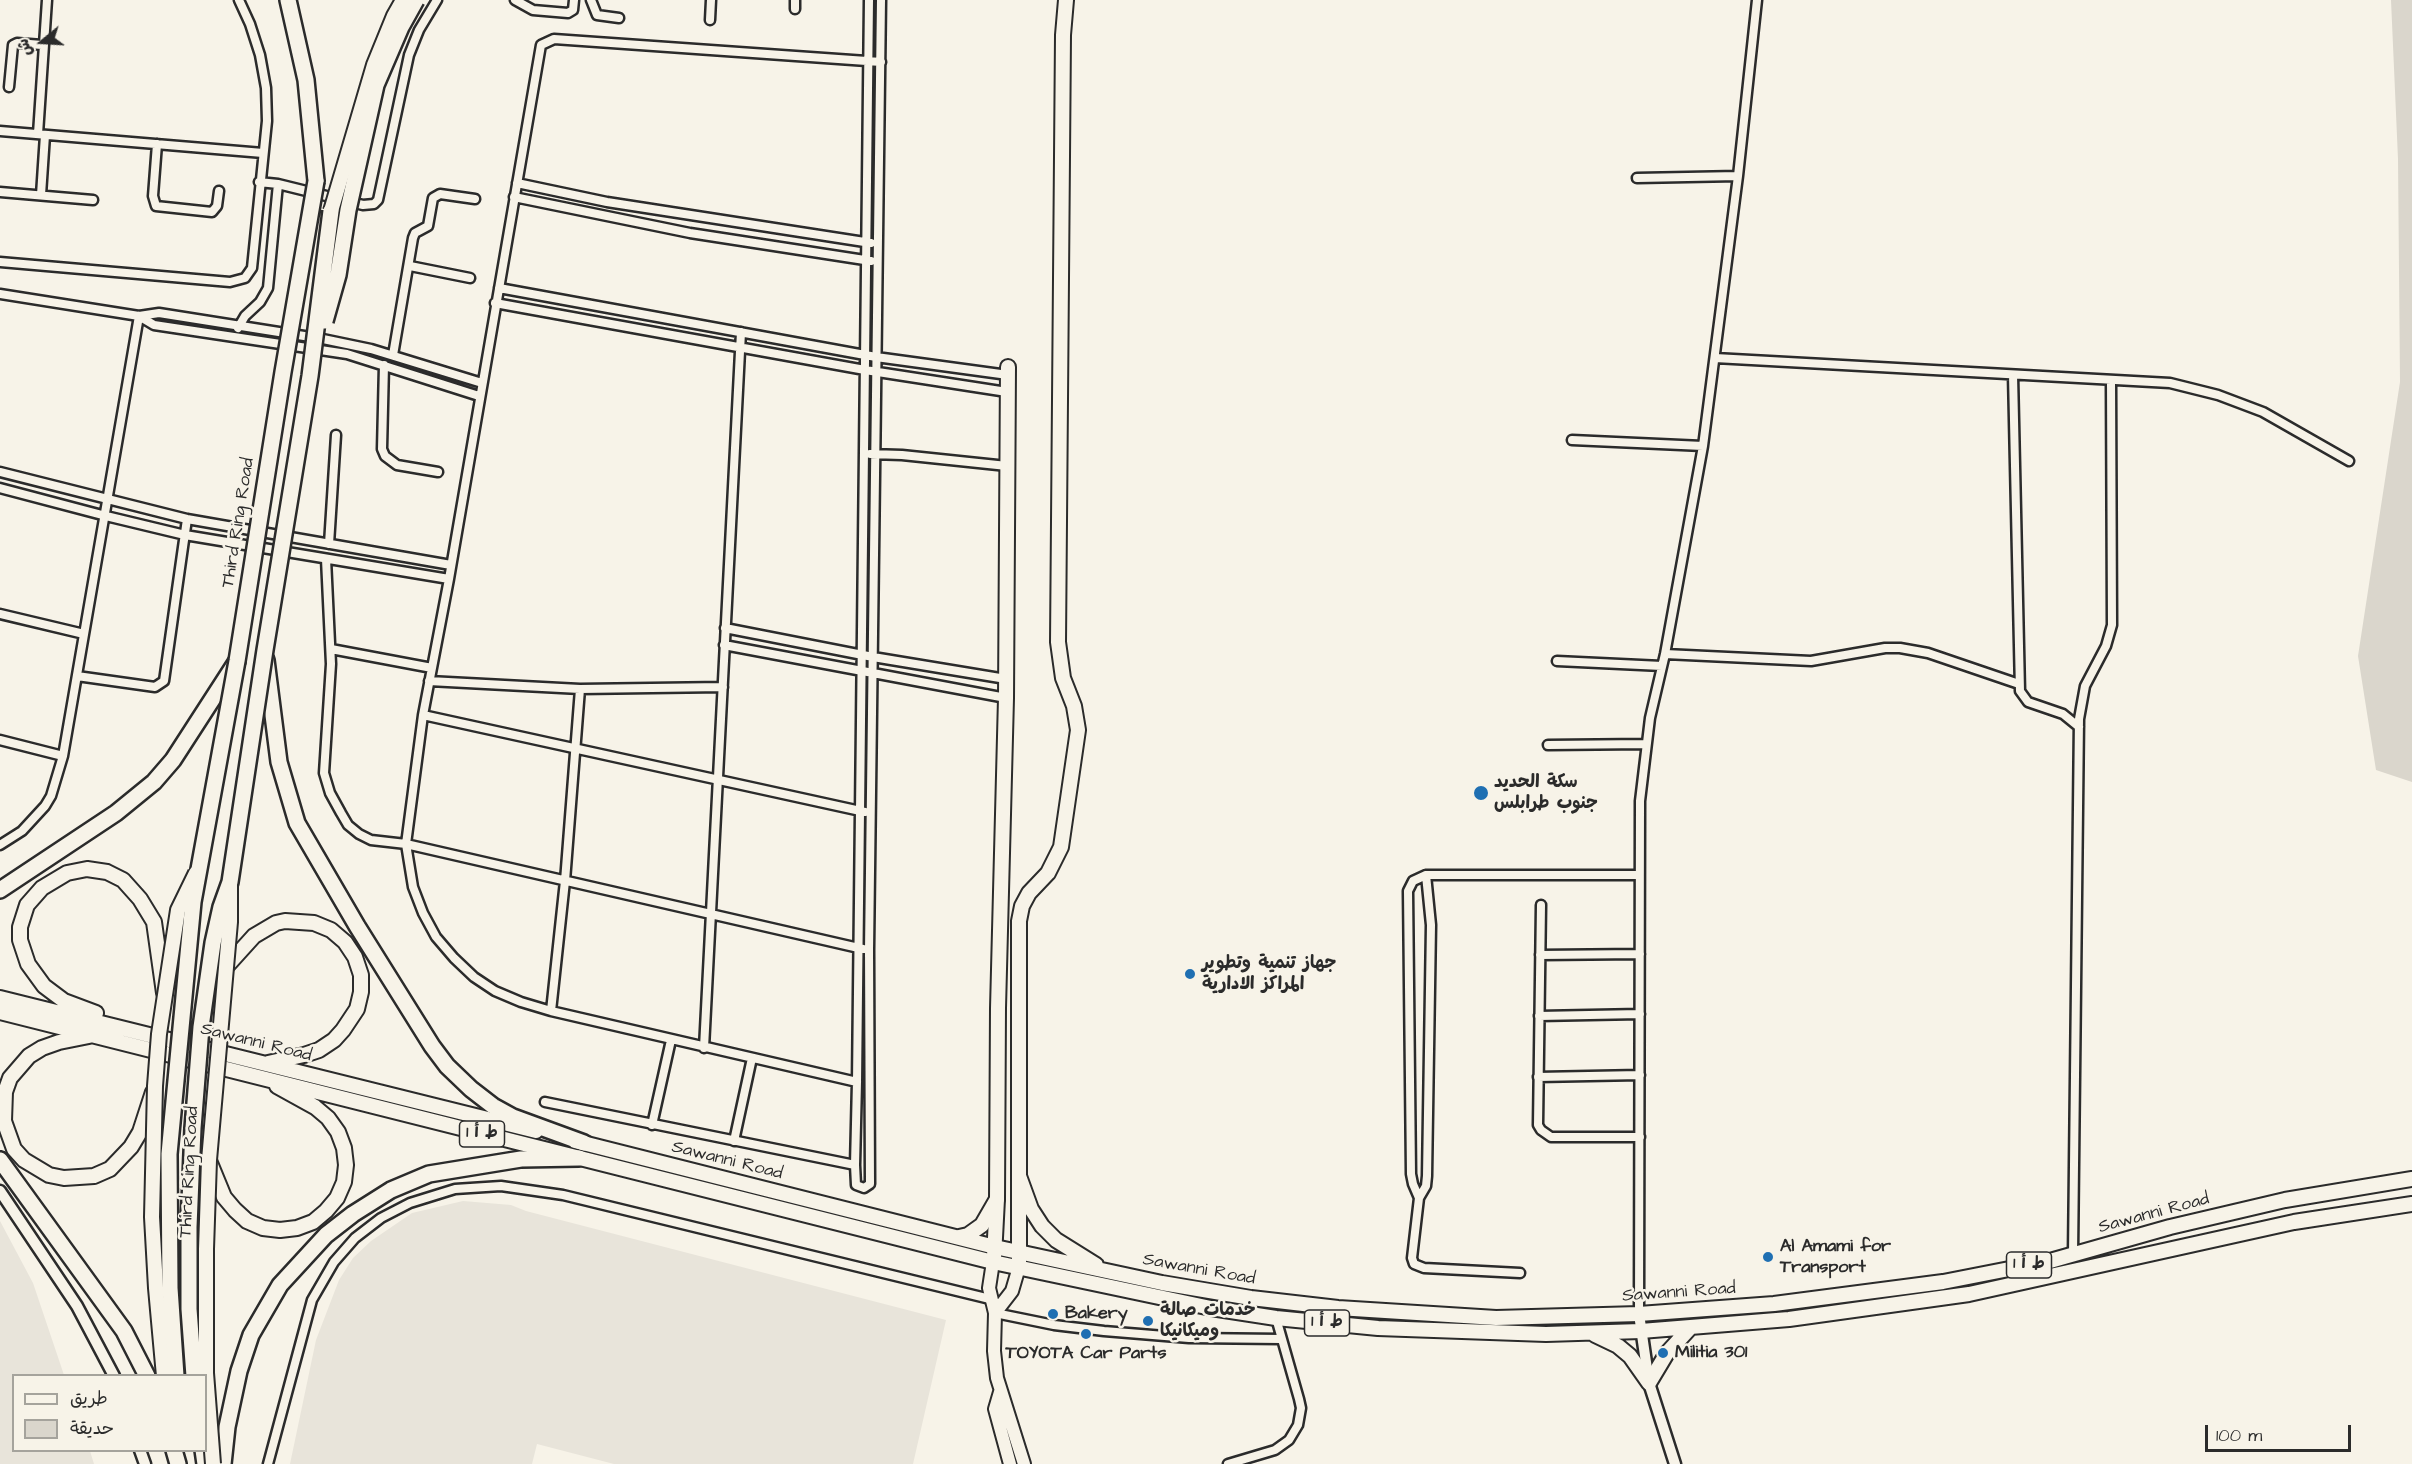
<!DOCTYPE html>
<meta charset="utf-8">
<style>
body{margin:0}
#map{position:relative;width:2412px;height:1464px;overflow:hidden;background:#f7f3e8;font-family:"Architects Daughter","Playpen Sans Arabic",sans-serif}
canvas{display:block}
.legend{position:absolute;left:12px;top:1374px;width:195px;height:78px;box-sizing:border-box;background:#f7f3e8;border:2px solid #a5a39c;margin:0;padding:8px 10px;list-style:none;font-size:18px;color:#2b2b2b}
.legend li{display:flex;align-items:center;gap:12px;height:30px}
.legend b{width:30px;border:2px solid #a5a39c}
.north{position:absolute;left:12px;top:12px;width:60px;height:60px;-webkit-text-stroke:4px #f7f3e8;paint-order:stroke;rotate:252deg;font-size:16px;font-weight:700;line-height:24px;text-align:center;color:#2b2b2b}
.north::after{content:'';display:block;margin:auto;width:21px;height:27px;background:#2b2b2b;clip-path:polygon(50% 0,100% 100%,50% 72%,0 100%)}
.scale{position:absolute;left:2205px;top:1425px;width:146px;height:27px;box-sizing:border-box;border:3px solid #2b2b2b;border-top:0;padding-left:8px;font-size:18px;line-height:21px;white-space:nowrap;color:#2b2b2b;-webkit-text-stroke:4px #f7f3e8;paint-order:stroke}
</style>
<div id="map">
<canvas width="2412" height="1464"></canvas>
<ul class="legend">
<li><b style="height:8px;background:#f7f3e8"></b>طريق</li>
<li><b style="height:16px;background:#dad6cc"></b>حديقة</li>
</ul>
<div class="north">ش</div>
<div class="scale">100 m</div>
</div>
<script>
const ctx = document.querySelector('canvas').getContext('2d');
ctx.lineJoin = 'round';
function fillPath(path, color) {
  ctx.fillStyle = color;
  ctx.fill(path, 'evenodd');
}
function poly(rows) {
  const path = new Path2D();
  for (const r of rows) {
    path.moveTo(r[0], r[1]);
    for (let i = 2; i < r.length; i += 2) path.lineTo(r[i], r[i + 1]);
  }
  return path;
}
function strokePath(path, color, width, dash) {
  ctx.strokeStyle = color;
  ctx.lineWidth = width;
  ctx.lineCap = dash ? 'butt' : 'round';
  ctx.setLineDash(dash || []);
  ctx.stroke(path);
}
function drawText(font, color, halo, rows, align = 'center') {
  ctx.font = font + ' "Architects Daughter","Playpen Sans Arabic",sans-serif';
  ctx.lineWidth = 5;
  ctx.setLineDash([]);
  ctx.textBaseline = 'middle';
  ctx.strokeStyle = halo;
  ctx.fillStyle = color;
  for (const [text, x, y, turn = 0] of rows) {
    ctx.save();
    ctx.translate(x, y);
    ctx.rotate((+turn || 0) * Math.PI / 180);
    ctx.textAlign = isNaN(turn) ? turn : align;
    if (halo) ctx.strokeText(text, 0, 0);
    ctx.fillText(text, 0, 0);
    ctx.restore();
  }
}
fillPath(poly([
 [463,1201,511,1205,526,1211,946,1320,913,1464,614,1464,537,1444,532,1464,290,1464,316,1340,339,1280,353,1258,371,1241,412,1213],
 [0,1221,33,1283,64,1375,14,1376,14,1450,90,1451,94,1464,0,1464]
]), '#e8e4da');
fillPath(poly([
 [2391,0,2412,0,2412,782,2376,770,2358,656,2400,382,2398,159]
]), '#dad6cc');
const minor = poly([
 [515,0,533,10,568,13,573,10,574,0],
 [591,0,597,15,619,18],
 [869,0,857,1082,855,1165,856,1185,864,1188,870,1184,869,950,881,0],
 [795,9,795,0],
 [710,20,711,0],
 [9,87,13,45,17,43,42,45],
 [0,131,263,153],
 [38,134,47,0],
 [157,144,153,196,156,206,212,212,217,206,219,191],
 [1637,178,1738,176],
 [259,182,278,184,363,205,374,204,378,200,409,55,419,30,437,0],
 [517,183,607,202,871,243],
 [0,192,93,200],
 [41,195,45,135],
 [514,197,690,233,871,261],
 [0,262,230,282,245,278,252,268,267,121,266,88,260,55,250,24,239,0],
 [410,266,470,278],
 [499,288,876,357,1008,375],
 [0,294,139,316,159,313,323,339,371,349,482,383],
 [495,303,865,370,1007,392],
 [139,316,154,325,347,354,479,396],
 [238,328,245,316,260,302,268,288,278,184],
 [393,355,413,238,415,233,428,226,433,198,440,194,475,199],
 [1715,358,2170,383,2218,395,2263,412,2349,461],
 [384,365,382,449,385,456,397,465,438,472],
 [2013,375,2020,691,2028,702,2063,714,2079,727],
 [1572,440,1703,446],
 [870,454,902,455,1007,466],
 [0,472,187,519,451,565],
 [0,488,106,516,185,535,449,579],
 [329,544,336,435],
 [326,559,331,664,324,773,330,793,341,813,348,825,359,834,371,840,406,844,863,949],
 [0,614,84,634],
 [725,628,873,657,1006,679],
 [724,645,1006,698],
 [331,649,432,668],
 [1665,654,1811,661,1885,648,1900,648,1928,653,2019,684],
 [1557,661,1662,666],
 [77,676,155,687,164,681,187,519],
 [429,681,580,689,723,687],
 [423,715,865,812],
 [0,740,63,756],
 [1548,745,1646,744],
 [0,845,22,831,45,806,51,796,63,756,139,316],
 [1426,875,1431,925,1427,1176,1426,1186,1419,1198,1412,1258,1414,1264,1424,1268,1520,1273],
 [1541,905,1538,1125,1541,1130,1551,1137,1640,1137],
 [1540,955,1640,954],
 [551,1011,565,881,580,689],
 [1539,1016,1640,1014],
 [704,1048,741,332],
 [1538,1077,1640,1075],
 [857,1082,551,1011,521,1002,495,991,474,977,454,958,436,937,423,913,413,887,406,844,423,715,449,579,541,45,554,39,881,62],
 [545,1102,855,1165],
 [652,1125,671,1040],
 [734,1141,752,1058],
 [1419,1198,1413,1184,1411,1174,1408,891,1413,881,1426,875,1639,875],
 [2073,1254,2079,719,2085,686,2106,646,2112,625,2111,380],
 [995,1313,1054,1325,1104,1331,1189,1338,1281,1339],
 [1639,1314,1640,801,1650,718,1665,654,1703,446,1738,176,1757,0],
 [268,1464,312,1300,334,1262,355,1238,381,1218,410,1203,455,1189,501,1186,563,1195,990,1299],
 [1228,1464,1275,1450,1289,1440,1298,1425,1301,1408,1299,1399,1276,1318]
]);
const tertiary = poly([
 [0,1191,77,1306,114,1376],
 [1639,1314,1649,1383,1675,1464],
 [140,1450,145,1464]
]);
const secondary = poly([
 [993,1262,989,1288,995,1313,994,1351,997,1378,1024,1464],
 [995,1313,1012,1291,1019,1267],
 [1000,1392,995,1409,1010,1464]
]);
const primary = poly([
 [994,1257,997,1199,998,1008,1006,698,1008,367],
 [1019,1267,1019,921,1022,906,1029,893,1048,873,1061,847,1078,730,1074,706,1063,678,1058,642,1063,35,1066,0]
]);
const trunk = poly([
 [225,968,254,936,276,923,285,921,314,923,331,930,345,942,355,957,361,975,361,992,357,1009,343,1030,334,1040,319,1050,304,1055,268,1063],
 [0,998,536,1131],
 [0,1012,993,1262,1211,1308,1276,1318,1378,1328,1546,1334,1641,1331,1789,1319,1969,1294,2294,1222,2412,1204],
 [96,1013,64,1001,44,986,28,964,20,940,20,927,27,905,42,888,67,873,87,869,107,872,123,880,140,899,154,922,164,993],
 [89,1036,59,1042,42,1048,29,1056,10,1078,5,1092,4,1121,14,1149,24,1160,49,1175,64,1178,94,1176,110,1169,131,1147,140,1132,153,1092],
 [575,1141,995,1247,1162,1283,1251,1298,1338,1308,1496,1318,1639,1314,1774,1304,1943,1282,2050,1261,2170,1227,2285,1200,2412,1179],
 [210,1163,224,1197,235,1210,247,1221,263,1228,280,1230,297,1228,313,1222,326,1211,337,1198,344,1182,346,1165,344,1148,338,1132,328,1118,315,1107,277,1086],
 [1019,1176,1031,1209,1042,1226,1056,1240,1096,1265],
 [959,1237,968,1235,982,1225,997,1199],
 [1595,1335,1618,1346,1630,1356,1649,1383],
 [1649,1383,1667,1353,1690,1328]
]);
const motorway = poly([
 [288,0,306,80,316,181],
 [266,660,279,762,297,823,357,926,432,1046,447,1066,471,1089,493,1106,513,1117,584,1143],
 [0,890,116,813,154,782,173,760,237,661],
 [0,1160,124,1331,147,1376],
 [174,1450,178,1464],
 [203,1450,205,1464],
 [223,1464,227,1427,239,1371,251,1335,280,1285,326,1235,353,1214,391,1190,429,1174,521,1159,579,1158]
]);
strokePath(minor, '#2b2b2b', 13);
strokePath(tertiary, '#2b2b2b', 15);
strokePath(secondary, '#2b2b2b', 16);
strokePath(primary, '#2b2b2b', 18);
strokePath(trunk, '#2b2b2b', 18);
strokePath(motorway, '#2b2b2b', 20);
strokePath(minor, '#f7f3e8', 8);
strokePath(tertiary, '#f7f3e8', 10);
strokePath(secondary, '#f7f3e8', 12);
strokePath(primary, '#f7f3e8', 14);
strokePath(trunk, '#f7f3e8', 14);
strokePath(motorway, '#f7f3e8', 15);
const trunkBridge = poly([
 [331,211,374,65,394,16,403,0],
 [164,1376,156,1288,152,1217,155,1086,159,1034,178,910,196,873],
 [213,1464,206,1373,206,1249,209,1160,230,922,230,885]
]);
const motorwayBridge = poly([
 [325,321,338,275,348,210,376,85,401,27,416,0],
 [176,1376,170,1288,169,1154,193,902,237,661,283,372,316,181],
 [194,1376,189,1309,189,1227,193,1128,201,1027,213,943,221,907,230,882,265,650,310,376,331,211]
]);
strokePath(trunkBridge, '#2b2b2b', 18, []);
strokePath(motorwayBridge, '#2b2b2b', 20, []);
strokePath(trunkBridge, '#f7f3e8', 14);
strokePath(motorwayBridge, '#f7f3e8', 15);
for (const [x, y, r, color] of [
 [1481,793,8,"#1f6fb2"],
 [1190,974,6,"#1f6fb2"],
 [1768,1257,6,"#1f6fb2"],
 [1053,1314,6,"#1f6fb2"],
 [1148,1321,6,"#1f6fb2"],
 [1086,1334,6,"#1f6fb2"],
 [1663,1353,6,"#1f6fb2"]
]) {
  const dot = new Path2D();
  dot.arc(x, y, r, 0, 2 * Math.PI);
  ctx.fillStyle = color;
  ctx.fill(dot);
  strokePath(dot, '#f7f3e8', 2);
}
for (const [x, y, w] of [
 [482,1134,45],
 [2029,1265,45],
 [1327,1323,45]
]) {
  const box = new Path2D();
  box.roundRect(x - w / 2, y - 13, w, 26, 4.5);
  ctx.fillStyle = '#f7f3e8';
  ctx.fill(box);
  strokePath(box, '#2b2b2b', 1.5);
}
drawText('bold 16px', '#2b2b2b', null, [
 ["ط أ 1",482,1134],
 ["ط أ 1",2029,1265],
 ["ط أ 1",1327,1323]
]);
drawText('18px', '#2b2b2b', '#f7f3e8', [
 ["Third Ring Road",239,523,-81],
 ["Sawanni Road",256,1043,14],
 ["Sawanni Road",727,1161,14],
 ["Third Ring Road",190,1172,-87],
 ["Sawanni Road",2154,1214,-15],
 ["Sawanni Road",1199,1270,10],
 ["Sawanni Road",1679,1293,-4]
]);
drawText('bold 18px', '#2b2b2b', '#f7f3e8', [
 ["سكة الحديد",1494,783],
 ["جنوب طرابلس",1494,804],
 ["جهاز تنمية وتطوير",1202,964],
 ["المراكز الادارية",1202,985],
 ["Al Amami for",1780,1247],
 ["Transport",1780,1268],
 ["خدمات صالة",1160,1311],
 ["وميكانيكا",1160,1332],
 ["Bakery",1065,1314],
 ["Militia 301",1675,1353],
 ["TOYOTA Car Parts",1086,1354,"center"]
], 'left');
</script>
